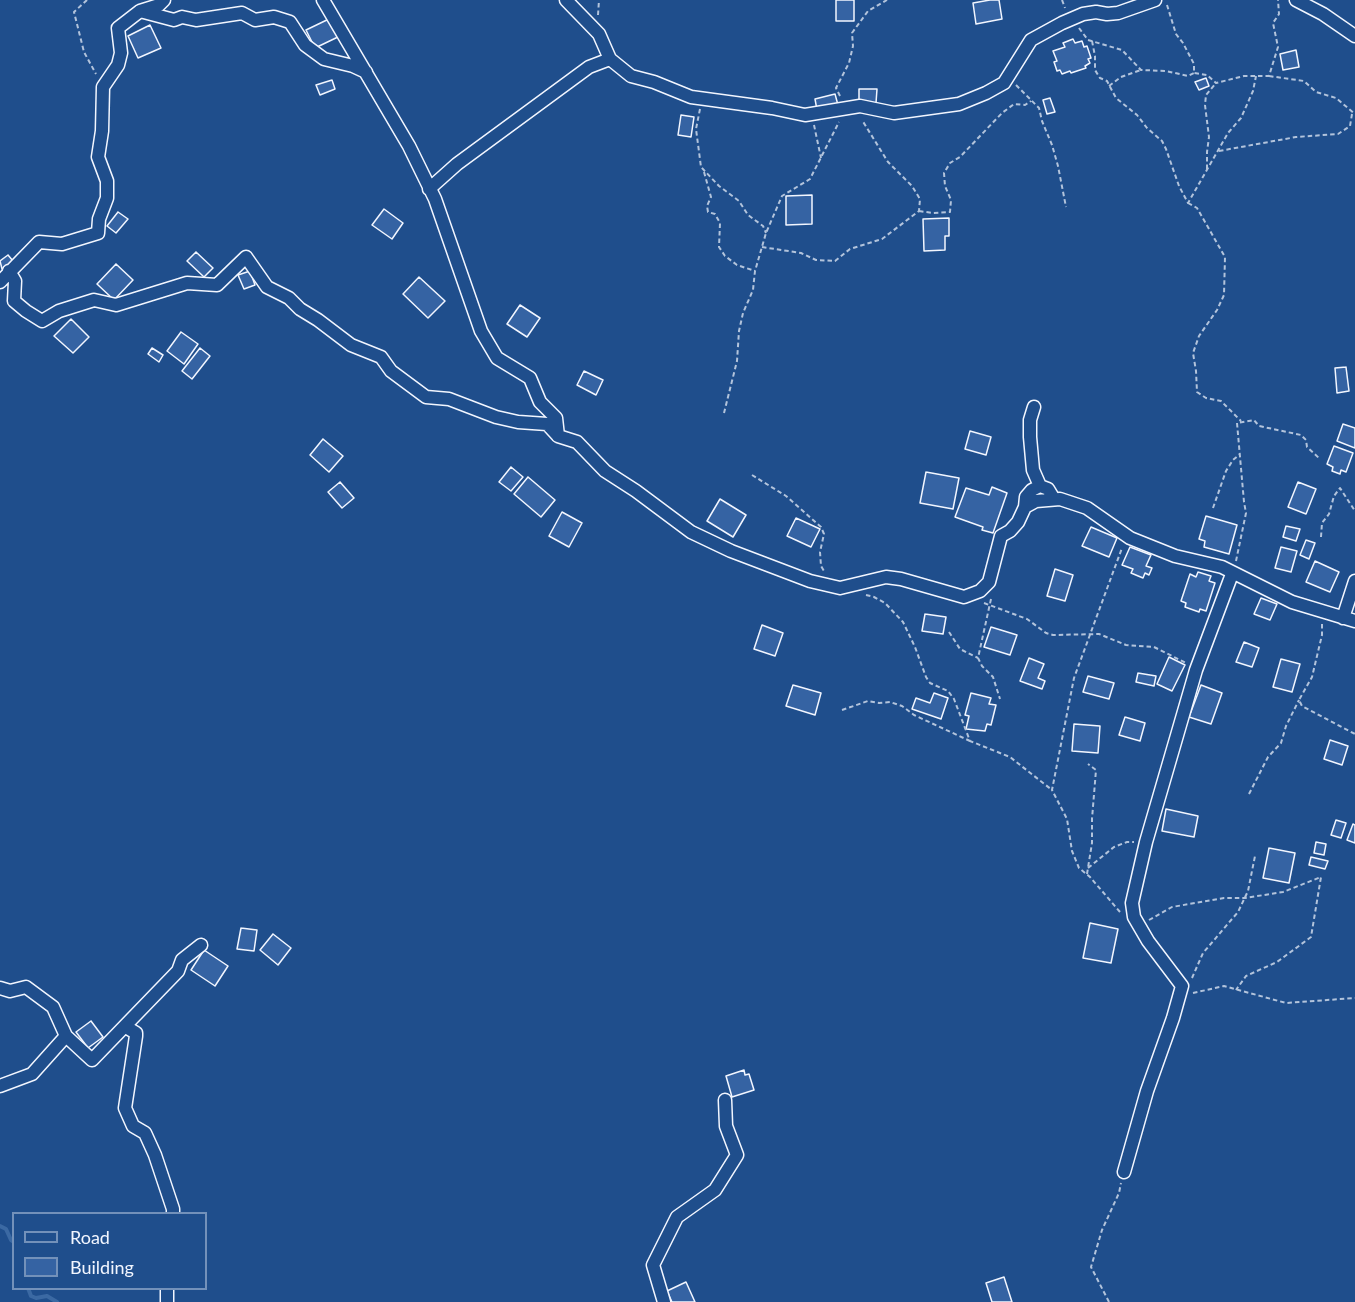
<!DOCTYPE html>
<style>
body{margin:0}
#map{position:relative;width:1355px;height:1302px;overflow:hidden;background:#1f4e8c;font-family:Lato,sans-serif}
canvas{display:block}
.legend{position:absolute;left:12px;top:1212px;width:195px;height:78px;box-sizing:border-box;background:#1f4e8c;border:2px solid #7391ba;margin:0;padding:8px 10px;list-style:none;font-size:18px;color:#f2f6ff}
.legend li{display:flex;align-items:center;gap:12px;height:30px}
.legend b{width:30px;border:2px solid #7391ba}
</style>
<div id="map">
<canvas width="1355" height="1302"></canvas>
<ul class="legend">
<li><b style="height:8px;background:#1f4e8c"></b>Road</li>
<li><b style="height:16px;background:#3563a3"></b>Building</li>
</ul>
</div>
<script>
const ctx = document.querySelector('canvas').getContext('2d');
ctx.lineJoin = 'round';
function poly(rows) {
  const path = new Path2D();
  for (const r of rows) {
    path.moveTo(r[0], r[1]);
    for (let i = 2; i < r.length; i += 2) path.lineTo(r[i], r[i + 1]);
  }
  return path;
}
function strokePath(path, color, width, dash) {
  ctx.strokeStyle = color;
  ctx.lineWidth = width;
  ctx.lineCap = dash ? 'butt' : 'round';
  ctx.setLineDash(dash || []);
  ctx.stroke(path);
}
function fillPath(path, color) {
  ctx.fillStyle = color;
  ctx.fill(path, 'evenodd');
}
strokePath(poly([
 [0,1226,6,1229,11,1240,14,1242],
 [28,1288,31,1296,36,1298,47,1296,57,1302]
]), '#3b69a3', 4);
const building = poly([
 [836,0,854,0,854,21,836,21,836,0],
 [990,0,999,0,1002,19,976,24,973,3,990,0],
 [331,18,340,36,315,48,306,30,331,18],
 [150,25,161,48,138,58,128,36,150,25],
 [1073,39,1075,43,1082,41,1084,47,1087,46,1091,58,1088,59,1090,63,1085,66,1086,68,1071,73,1070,71,1062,74,1060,70,1057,71,1054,62,1057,61,1053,51,1065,47,1063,43,1073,39],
 [1296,50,1299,67,1283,70,1280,54,1296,50],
 [1206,78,1209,86,1199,90,1195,82,1206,78],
 [332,80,335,89,320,95,316,85,332,80],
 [859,89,877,89,876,103,859,102,859,89],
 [835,94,838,105,817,110,815,99,835,94],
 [1050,98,1055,112,1047,114,1043,100,1050,98],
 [681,115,694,117,691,137,678,135,681,115],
 [812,195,812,224,786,225,786,196,812,195],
 [384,209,403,223,392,239,372,225,384,209],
 [118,212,128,219,116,233,107,226,118,212],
 [949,218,949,236,945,236,945,250,924,251,923,219,949,218],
 [196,252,213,268,204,277,187,261,196,252],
 [8,255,13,261,2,269,0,261,8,255],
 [116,264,133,280,114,300,97,284,116,264],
 [250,271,255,285,244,289,238,275,250,271],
 [419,277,445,301,428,318,403,294,419,277],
 [520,305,540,318,527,337,507,324,520,305],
 [71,319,89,337,73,353,54,336,71,319],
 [181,332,198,344,184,364,167,351,181,332],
 [152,348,163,355,159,362,148,354,152,348],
 [200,348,210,356,192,379,182,371,200,348],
 [1346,367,1349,391,1337,393,1335,368,1346,367],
 [584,371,603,380,596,395,577,385,584,371],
 [1343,424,1355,428,1355,448,1337,441,1343,424],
 [970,431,991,437,986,455,965,449,970,431],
 [323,439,343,456,329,472,310,455,323,439],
 [1334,446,1353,453,1346,472,1341,470,1340,474,1332,471,1333,467,1327,464,1334,446],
 [511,467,523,477,511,491,499,482,511,467],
 [926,472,959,478,953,509,920,503,926,472],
 [528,477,555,500,541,517,514,494,528,477],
 [340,482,354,498,342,508,328,492,340,482],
 [1298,482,1316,489,1306,514,1288,507,1298,482],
 [992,487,1007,493,993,533,982,530,983,527,955,517,966,488,989,495,992,487],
 [720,499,746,515,733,537,707,521,720,499],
 [562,512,582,523,569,547,549,536,562,512],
 [1206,516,1237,525,1229,554,1204,547,1205,541,1199,539,1206,516],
 [796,518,820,529,811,547,787,536,796,518],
 [1286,526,1300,529,1296,541,1283,537,1286,526],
 [1091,527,1117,538,1109,557,1082,546,1091,527],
 [1306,540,1315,543,1309,559,1300,555,1306,540],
 [1130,547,1151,555,1146,566,1152,568,1149,575,1145,573,1143,578,1131,573,1133,569,1122,565,1130,547],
 [1281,547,1297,551,1291,572,1275,568,1281,547],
 [1315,561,1339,572,1330,592,1306,582,1315,561],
 [1055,569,1073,575,1065,601,1047,596,1055,569],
 [1198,572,1211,576,1209,581,1215,583,1206,611,1200,609,1199,612,1185,607,1186,603,1181,601,1190,574,1196,577,1198,572],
 [1261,598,1277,604,1270,620,1254,614,1261,598],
 [925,614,946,617,943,634,922,631,925,614],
 [762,625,783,633,775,656,754,649,762,625],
 [991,627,1017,635,1010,655,984,647,991,627],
 [1244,642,1259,648,1252,667,1236,662,1244,642],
 [1169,657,1185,665,1172,691,1157,684,1169,657],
 [1029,658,1044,664,1038,678,1045,681,1042,689,1020,681,1029,658],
 [1281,659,1300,664,1292,692,1273,687,1281,659],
 [1138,673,1156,676,1154,686,1136,682,1138,673],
 [1088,676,1114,683,1109,699,1083,692,1088,676],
 [793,685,821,693,815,715,786,706,793,685],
 [1201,685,1222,693,1211,724,1189,717,1201,685],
 [934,693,948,698,941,719,912,709,916,698,930,703,934,693],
 [971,693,991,698,989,704,996,705,991,725,987,724,985,731,966,729,969,716,965,715,971,693],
 [1125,717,1145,723,1140,741,1119,735,1125,717],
 [1074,724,1100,726,1098,753,1072,751,1074,724],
 [1330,740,1348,746,1342,765,1324,759,1330,740],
 [1166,809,1198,816,1194,837,1162,831,1166,809],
 [1336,820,1346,823,1341,838,1331,835,1336,820],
 [1353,824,1355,825,1355,843,1347,840,1353,824],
 [1316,842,1326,844,1324,855,1314,853,1316,842],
 [1269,848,1295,853,1289,883,1263,878,1269,848],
 [1311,857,1328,861,1325,869,1309,865,1311,857],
 [1090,923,1118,929,1111,963,1083,958,1090,923],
 [241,928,257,930,254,951,237,949,241,928],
 [273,934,291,948,278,965,260,950,273,934],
 [204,950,228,966,215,986,191,970,204,950],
 [91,1021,103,1037,88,1048,76,1032,91,1021],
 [744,1070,745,1075,749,1074,754,1090,732,1097,726,1076,744,1070],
 [1004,1277,1012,1302,992,1302,986,1283,1004,1277],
 [686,1282,695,1302,672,1302,667,1291,686,1282]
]);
fillPath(building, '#3563a3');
strokePath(building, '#f2f6ff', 1.5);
const street = poly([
 [323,0,409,146,435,199,481,331,497,358,530,378,540,402,556,418,558,436,577,442,605,471,636,491,691,532,731,551,810,581,840,588,886,577,901,579,964,597,980,591,989,582,1001,536,1010,531,1018,522,1025,507,1036,501,1060,499,1087,508,1130,538,1175,556,1222,567,1292,602,1355,621],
 [566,0,599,34,610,59,631,76,654,82,691,97,772,108,805,115,860,106,894,113,959,104,986,93,1004,83,1031,40,1062,23,1083,14,1096,12,1107,14,1118,13,1155,0],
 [1296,0,1323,14,1355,36],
 [140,11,159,5,164,0],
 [429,189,457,164,589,67,610,59],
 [9,271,15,281,14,301,26,311,42,321,59,311,94,300,116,305,187,283,217,285,246,257,267,287,289,298,300,309,318,320,351,345,381,357,391,371,426,397,449,399,496,417,518,422,547,424,558,436],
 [0,282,39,242,62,244,98,233,99,219,107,198,107,181,98,157,102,131,103,87,118,65,121,53,118,28,140,11,174,20,182,17,196,20,242,13,255,20,274,17,290,22,305,45,324,59,353,66,366,72],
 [1034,407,1030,420,1030,437,1033,470,1040,486],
 [1025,507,1026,497,1032,490,1040,486,1048,489,1054,499],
 [1343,618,1355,581],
 [0,988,10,991,26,987,53,1007,66,1036,32,1074,0,1086],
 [126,1027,136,1033,136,1036,125,1108,133,1126,145,1133,155,1155,173,1209,173,1214],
 [66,1036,92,1060,178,971,182,960,201,945],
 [1124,1172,1147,1091,1173,1018,1182,986,1148,941,1134,917,1132,903,1146,842,1196,670,1232,574],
 [167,1288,167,1302],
 [664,1302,653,1265,677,1217,715,1190,737,1155,726,1126,725,1100]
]);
strokePath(street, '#f2f6ff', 15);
strokePath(poly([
 [87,0,74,12,84,52,96,74],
 [1062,0,1065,8],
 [1167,5,1176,34,1183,43,1194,64,1194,73,1207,75,1216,83,1244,76,1269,76,1278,47,1273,23,1279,14,1278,0],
 [598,15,599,0],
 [1079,28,1088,40,1122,50,1141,70,1166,71,1188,76,1194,73],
 [1092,41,1095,56,1095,70,1100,78,1107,81,1116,98,1137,115,1147,128,1162,141,1166,149,1179,186,1188,203,1228,133,1241,118,1253,91,1256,76],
 [1269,76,1304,81,1316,92,1336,98,1355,114],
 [1016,85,1039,108,1042,121,1052,145,1058,166,1066,207],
 [1109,86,1121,77,1141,70],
 [840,96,836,88,849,63,853,46,852,33,868,11,887,0],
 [700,109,696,129,701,167,719,186,739,201,748,215,763,226,766,233],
 [814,125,821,158],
 [1219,151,1296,137,1338,134,1350,126,1352,114],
 [1207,169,1207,152,1209,137,1205,105,1206,95,1216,83],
 [704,172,711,197,707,206,708,212,715,214,720,223,719,247,725,256,737,265,755,271],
 [1188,203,1197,208,1225,257,1224,295,1217,310,1199,336,1193,353,1196,371,1197,392,1206,398,1221,401,1241,421],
 [919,211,933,213,950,212,951,200,945,186,944,173,950,163,960,157,1002,113,1014,104,1025,105,1031,101],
 [762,247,801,253,816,260,835,261,850,249,882,239,919,211,920,199,912,186,888,162,862,120],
 [724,413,737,361,739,331,743,313,753,290,755,271,766,233,782,196,810,179,839,122],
 [752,475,786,496,821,527,824,534,820,552,821,566,824,571],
 [1213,508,1226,471,1233,460,1240,454],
 [1321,537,1322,523,1329,514,1334,496,1340,488,1355,511],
 [1236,561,1246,513,1244,502,1237,423,1254,420,1259,426,1301,435,1306,440,1307,447,1320,459],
 [866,595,874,597,885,603,903,622,915,647,926,677,930,683,948,691,954,699,970,741,1010,757,1052,790],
 [991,599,978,658,982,666,993,677,1000,699],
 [984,603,1027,619,1046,633,1053,635,1099,634,1126,645,1154,647,1186,663],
 [1322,624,1322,635,1312,677,1299,700,1302,706,1355,734],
 [949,632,960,649,978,658],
 [842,710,868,701,879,703,890,702,902,706,914,715,970,741],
 [1249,794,1268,757,1281,743,1286,726,1299,700],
 [1088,868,1114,847,1127,842,1134,842],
 [1087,874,1092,843,1092,819,1096,770,1088,764],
 [1120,912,1090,877,1079,868,1072,851,1067,819,1052,790,1074,678,1122,548],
 [1149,920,1172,907,1224,898,1245,898,1283,892,1321,877,1311,937,1277,962,1246,976,1236,990],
 [1192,978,1203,953,1238,912,1248,891,1255,856],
 [1193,993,1224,986,1286,1003,1355,998],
 [1109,1302,1091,1267,1102,1230,1119,1193,1121,1183]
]), '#b3c4dc', 2, [4.5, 3]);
strokePath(street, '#1f4e8c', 12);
</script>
